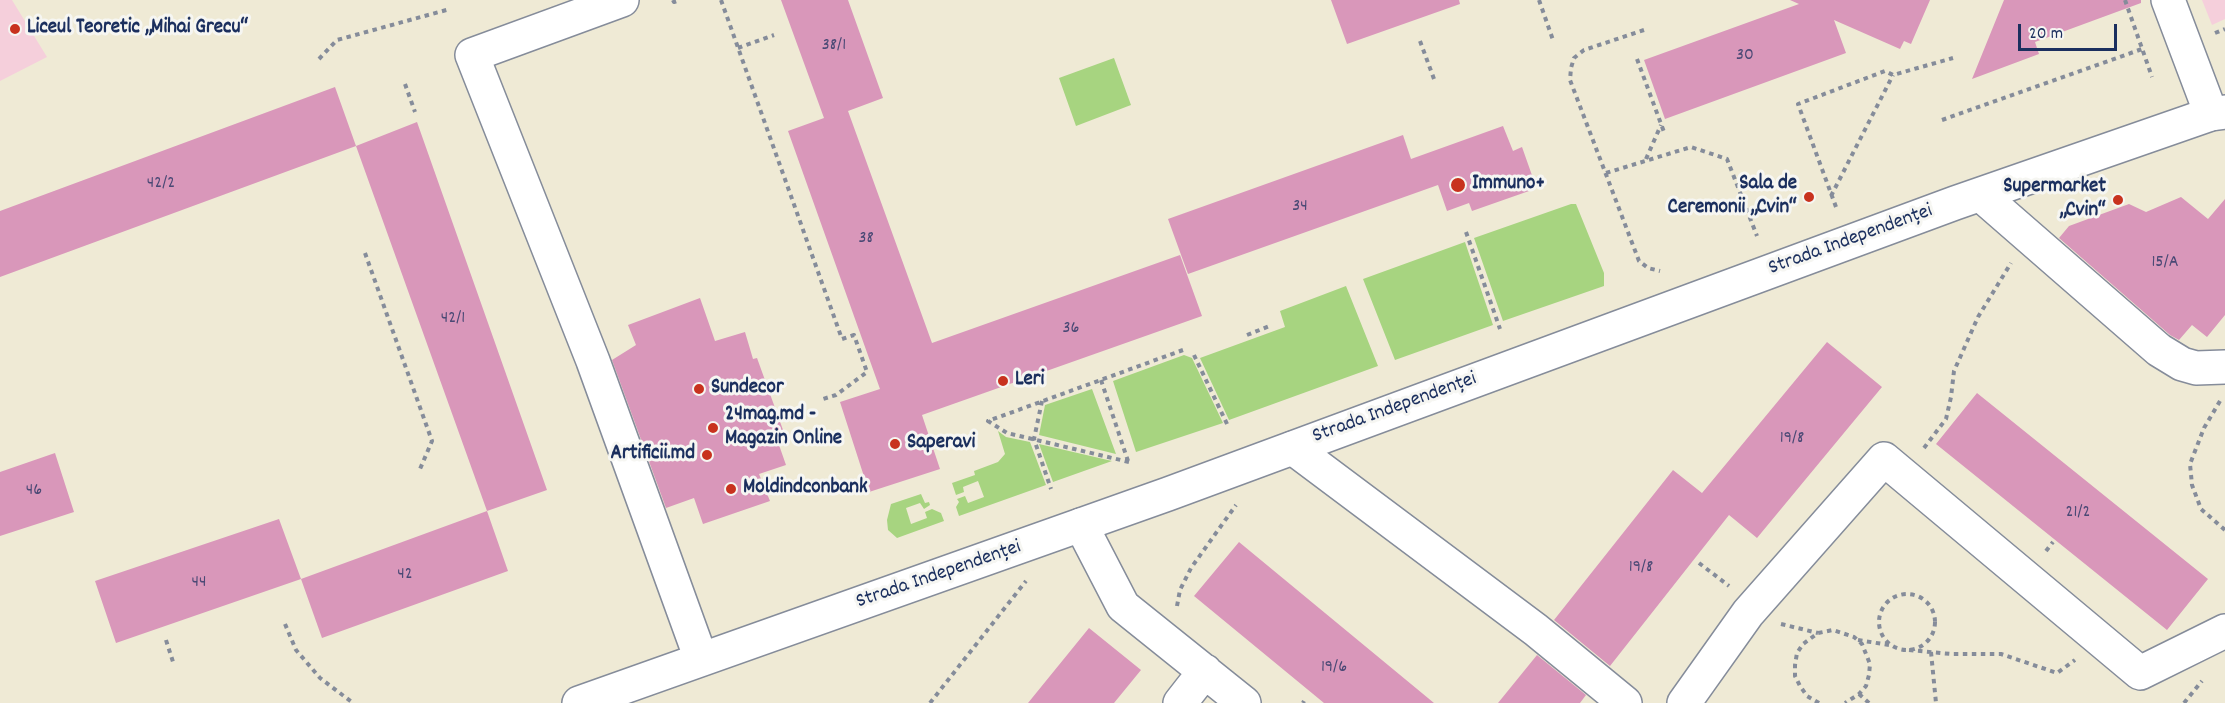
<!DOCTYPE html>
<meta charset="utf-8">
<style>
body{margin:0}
#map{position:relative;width:2225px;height:703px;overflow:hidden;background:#efead5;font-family:Dekko,sans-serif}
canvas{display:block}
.scale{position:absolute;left:2018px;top:24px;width:99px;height:27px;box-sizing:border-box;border:3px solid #1b2f5e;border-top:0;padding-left:8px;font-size:18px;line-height:21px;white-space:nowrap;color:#1b2f5e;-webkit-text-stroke:4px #f6f6f2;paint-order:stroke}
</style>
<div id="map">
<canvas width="2225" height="703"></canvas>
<div class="scale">20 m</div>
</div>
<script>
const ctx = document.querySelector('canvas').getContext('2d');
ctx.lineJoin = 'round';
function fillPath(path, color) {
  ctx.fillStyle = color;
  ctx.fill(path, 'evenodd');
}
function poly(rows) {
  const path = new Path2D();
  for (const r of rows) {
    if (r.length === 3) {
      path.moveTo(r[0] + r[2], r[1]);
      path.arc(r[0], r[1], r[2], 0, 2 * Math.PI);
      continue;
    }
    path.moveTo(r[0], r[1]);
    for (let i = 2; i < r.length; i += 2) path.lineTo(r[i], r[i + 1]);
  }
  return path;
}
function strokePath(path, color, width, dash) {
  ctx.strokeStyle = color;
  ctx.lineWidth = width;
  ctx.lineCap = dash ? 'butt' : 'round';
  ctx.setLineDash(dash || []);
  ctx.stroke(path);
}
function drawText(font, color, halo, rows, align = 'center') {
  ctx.font = font + ' Dekko,sans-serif';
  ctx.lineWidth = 6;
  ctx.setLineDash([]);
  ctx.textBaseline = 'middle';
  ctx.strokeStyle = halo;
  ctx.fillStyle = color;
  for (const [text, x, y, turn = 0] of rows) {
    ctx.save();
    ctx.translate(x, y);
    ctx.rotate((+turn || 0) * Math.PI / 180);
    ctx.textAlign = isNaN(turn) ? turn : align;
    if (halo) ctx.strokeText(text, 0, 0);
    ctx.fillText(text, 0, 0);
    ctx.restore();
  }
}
fillPath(poly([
 [0,0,12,0,47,57,0,81],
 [2202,0,2225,0,2225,19,2212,25]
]), '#f5cfdb');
fillPath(poly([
 [1114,58,1131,105,1076,126,1059,78],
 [1571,204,1576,204,1604,273,1604,286,1503,321,1474,238],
 [1465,242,1493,325,1395,360,1363,279],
 [1346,286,1378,366,1229,420,1200,358,1285,327,1280,311],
 [1184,355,1192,358,1223,423,1136,452,1113,381],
 [1092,389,1116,454,1039,435,1045,405],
 [998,431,1006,437,1030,442,1046,485,959,516,956,507,959,502,957,499,965,496,968,503,984,497,978,481,963,487,964,492,956,495,952,483,975,475,974,471,998,462,1005,454],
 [1039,444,1112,461,1053,482],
 [921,494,925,503,929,502,930,505,924,509,920,503,906,508,911,524,927,518,925,512,932,509,941,513,944,521,897,538,888,530,887,520,891,504]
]), '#a7d480');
fillPath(poly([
 [781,0,848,0,883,98,848,111,932,343,1180,255,1202,316,922,415,940,469,869,492,840,402,880,389,788,131,824,118],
 [1331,0,1459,0,1460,4,1347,44],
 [1790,0,1930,0,1911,44,1904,41,1900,49,1834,20,1846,53,1665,119,1644,60,1799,4],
 [2004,0,2141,0,2141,3,2035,42,2039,54,1972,79],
 [335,87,356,146,0,277,0,211],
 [417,122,547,490,487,511,356,146],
 [1503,126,1513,151,1522,147,1534,181,1529,191,1472,211,1469,203,1447,211,1438,185,1188,274,1168,219,1403,135,1411,159],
 [2181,197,2208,219,2225,199,2225,315,2207,337,2192,325,2179,340,2170,335,2059,238,2069,226,2129,204,2146,212],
 [700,298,715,341,745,332,753,359,757,358,787,441,779,445,786,465,759,474,770,501,703,524,694,498,666,508,612,360,636,345,628,325],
 [1827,342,1882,387,1757,538,1729,515,1610,666,1554,620,1673,470,1702,493],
 [1977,393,2208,579,2167,630,1936,444],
 [55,453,74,512,0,536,0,472],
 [487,511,508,571,322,638,301,579],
 [279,519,301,579,116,643,95,581],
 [1239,542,1434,703,1324,703,1194,596],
 [1089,628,1141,670,1114,703,1028,703],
 [1537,655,1586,695,1580,703,1498,703]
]), '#d997ba');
const minor = poly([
 [622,0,472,55,593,361,701,659],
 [2168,0,2211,114],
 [1981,195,2159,350,2182,364,2196,368,2225,367],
 [1293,448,1536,630,1625,703],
 [1081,525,1123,606,1244,703],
 [1180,703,1205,671],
 [1684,703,1748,613,1884,459,2140,673,2225,631]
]);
const major = poly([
 [579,703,1168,494,1955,203,2211,114,2225,112]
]);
strokePath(minor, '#858c9a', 36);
strokePath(major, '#858c9a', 36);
strokePath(poly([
 [673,0,674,2,680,0],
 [721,0,842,339,854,335,867,372,836,395,823,399],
 [1539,0,1553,40],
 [2125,0,2152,77],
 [1644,30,1584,50,1574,58,1571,68,1570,80,1639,261,1648,268,1660,271],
 [2215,33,2225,29],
 [1420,41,1434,79],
 [738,48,774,35],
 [319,59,337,40,450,9],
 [1637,59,1664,132],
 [405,84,415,112],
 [1942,120,2142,49],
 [1646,159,1661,125],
 [1606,173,1691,147,1727,159,1757,236],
 [1831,196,1893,75],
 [1836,207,1798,104,1885,71,1893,75,1953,58],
 [1466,232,1500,329],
 [365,253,432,441,420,469],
 [1247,335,1272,325],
 [1194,355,1228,426],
 [1101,380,1128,461],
 [1042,401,1034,439,1051,489],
 [2220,401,2204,428,2190,464,2192,485,2201,509,2225,530],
 [1924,448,1946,419,1951,397,1954,371,1978,317,2011,263],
 [1129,462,1007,433,988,421,1183,350],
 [2046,551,2053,542],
 [1699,563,1729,586],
 [1907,622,28],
 [1177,606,1180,590,1191,568,1236,505],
 [285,624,296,650,320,678,353,703],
 [1781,624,1818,633],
 [166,640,174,665],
 [1858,640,1889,645],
 [1909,650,1951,654,2001,654,2057,673,2075,660],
 [1931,652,1936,703],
 [1859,694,1869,703],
 [930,703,1026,581],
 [1303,703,1304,701],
 [1819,703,1807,696,1800,686,1795,676,1795,665,1797,653,1803,644,1818,633,1833,630,1854,637,1862,644,1870,664,1869,675,1866,686,1859,694,1845,703],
 [2184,703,2202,681]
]), '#858c9a', 4, [4.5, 4.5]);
strokePath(minor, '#fff', 33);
strokePath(major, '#fff', 33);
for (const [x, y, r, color] of [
 [15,29,6,"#c8321e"],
 [1458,185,8,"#c8321e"],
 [1809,197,6,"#c8321e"],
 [2118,200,6,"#c8321e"],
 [1003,381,6,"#c8321e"],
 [699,389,6,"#c8321e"],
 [713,428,6,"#c8321e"],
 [895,444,6,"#c8321e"],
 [707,455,6,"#c8321e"],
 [731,489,6,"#c8321e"]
]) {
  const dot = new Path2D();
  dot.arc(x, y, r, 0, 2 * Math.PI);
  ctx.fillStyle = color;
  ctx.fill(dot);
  strokePath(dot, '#f6f6f2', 2);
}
drawText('18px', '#4a4975', null, [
 ["38/1",834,47],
 ["30",1745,57],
 ["42/2",161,185],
 ["34",1300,208],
 ["38",866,240],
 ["15/A",2165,264],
 ["42/1",453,320],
 ["36",1071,330],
 ["19/8",1792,440],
 ["46",34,492],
 ["21/2",2078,514],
 ["19/8",1641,569],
 ["42",405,576],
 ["44",199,584],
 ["19/6",1334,669]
]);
drawText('bold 21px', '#1b2f5e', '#f6f6f2', [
 ["Liceul Teoretic „Mihai Grecu“",27,29],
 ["Immuno+",1472,185],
 ["Sala de",1797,185,"right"],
 ["Ceremonii „Cvin“",1797,209,"right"],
 ["Supermarket",2106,188,"right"],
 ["„Cvin“",2106,212,"right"],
 ["Leri",1015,381],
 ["Sundecor",711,389],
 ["24mag.md -",725,416],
 ["Magazin Online",725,440],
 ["Saperavi",907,444],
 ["Artificii.md",695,455,"right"],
 ["Moldindconbank",743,489]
], 'left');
drawText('21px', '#1b2f5e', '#f6f6f2', [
 ["Strada Independenței",1851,241,-20],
 ["Strada Independenței",1395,409,-20],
 ["Strada Independenței",939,576,-19]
]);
</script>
